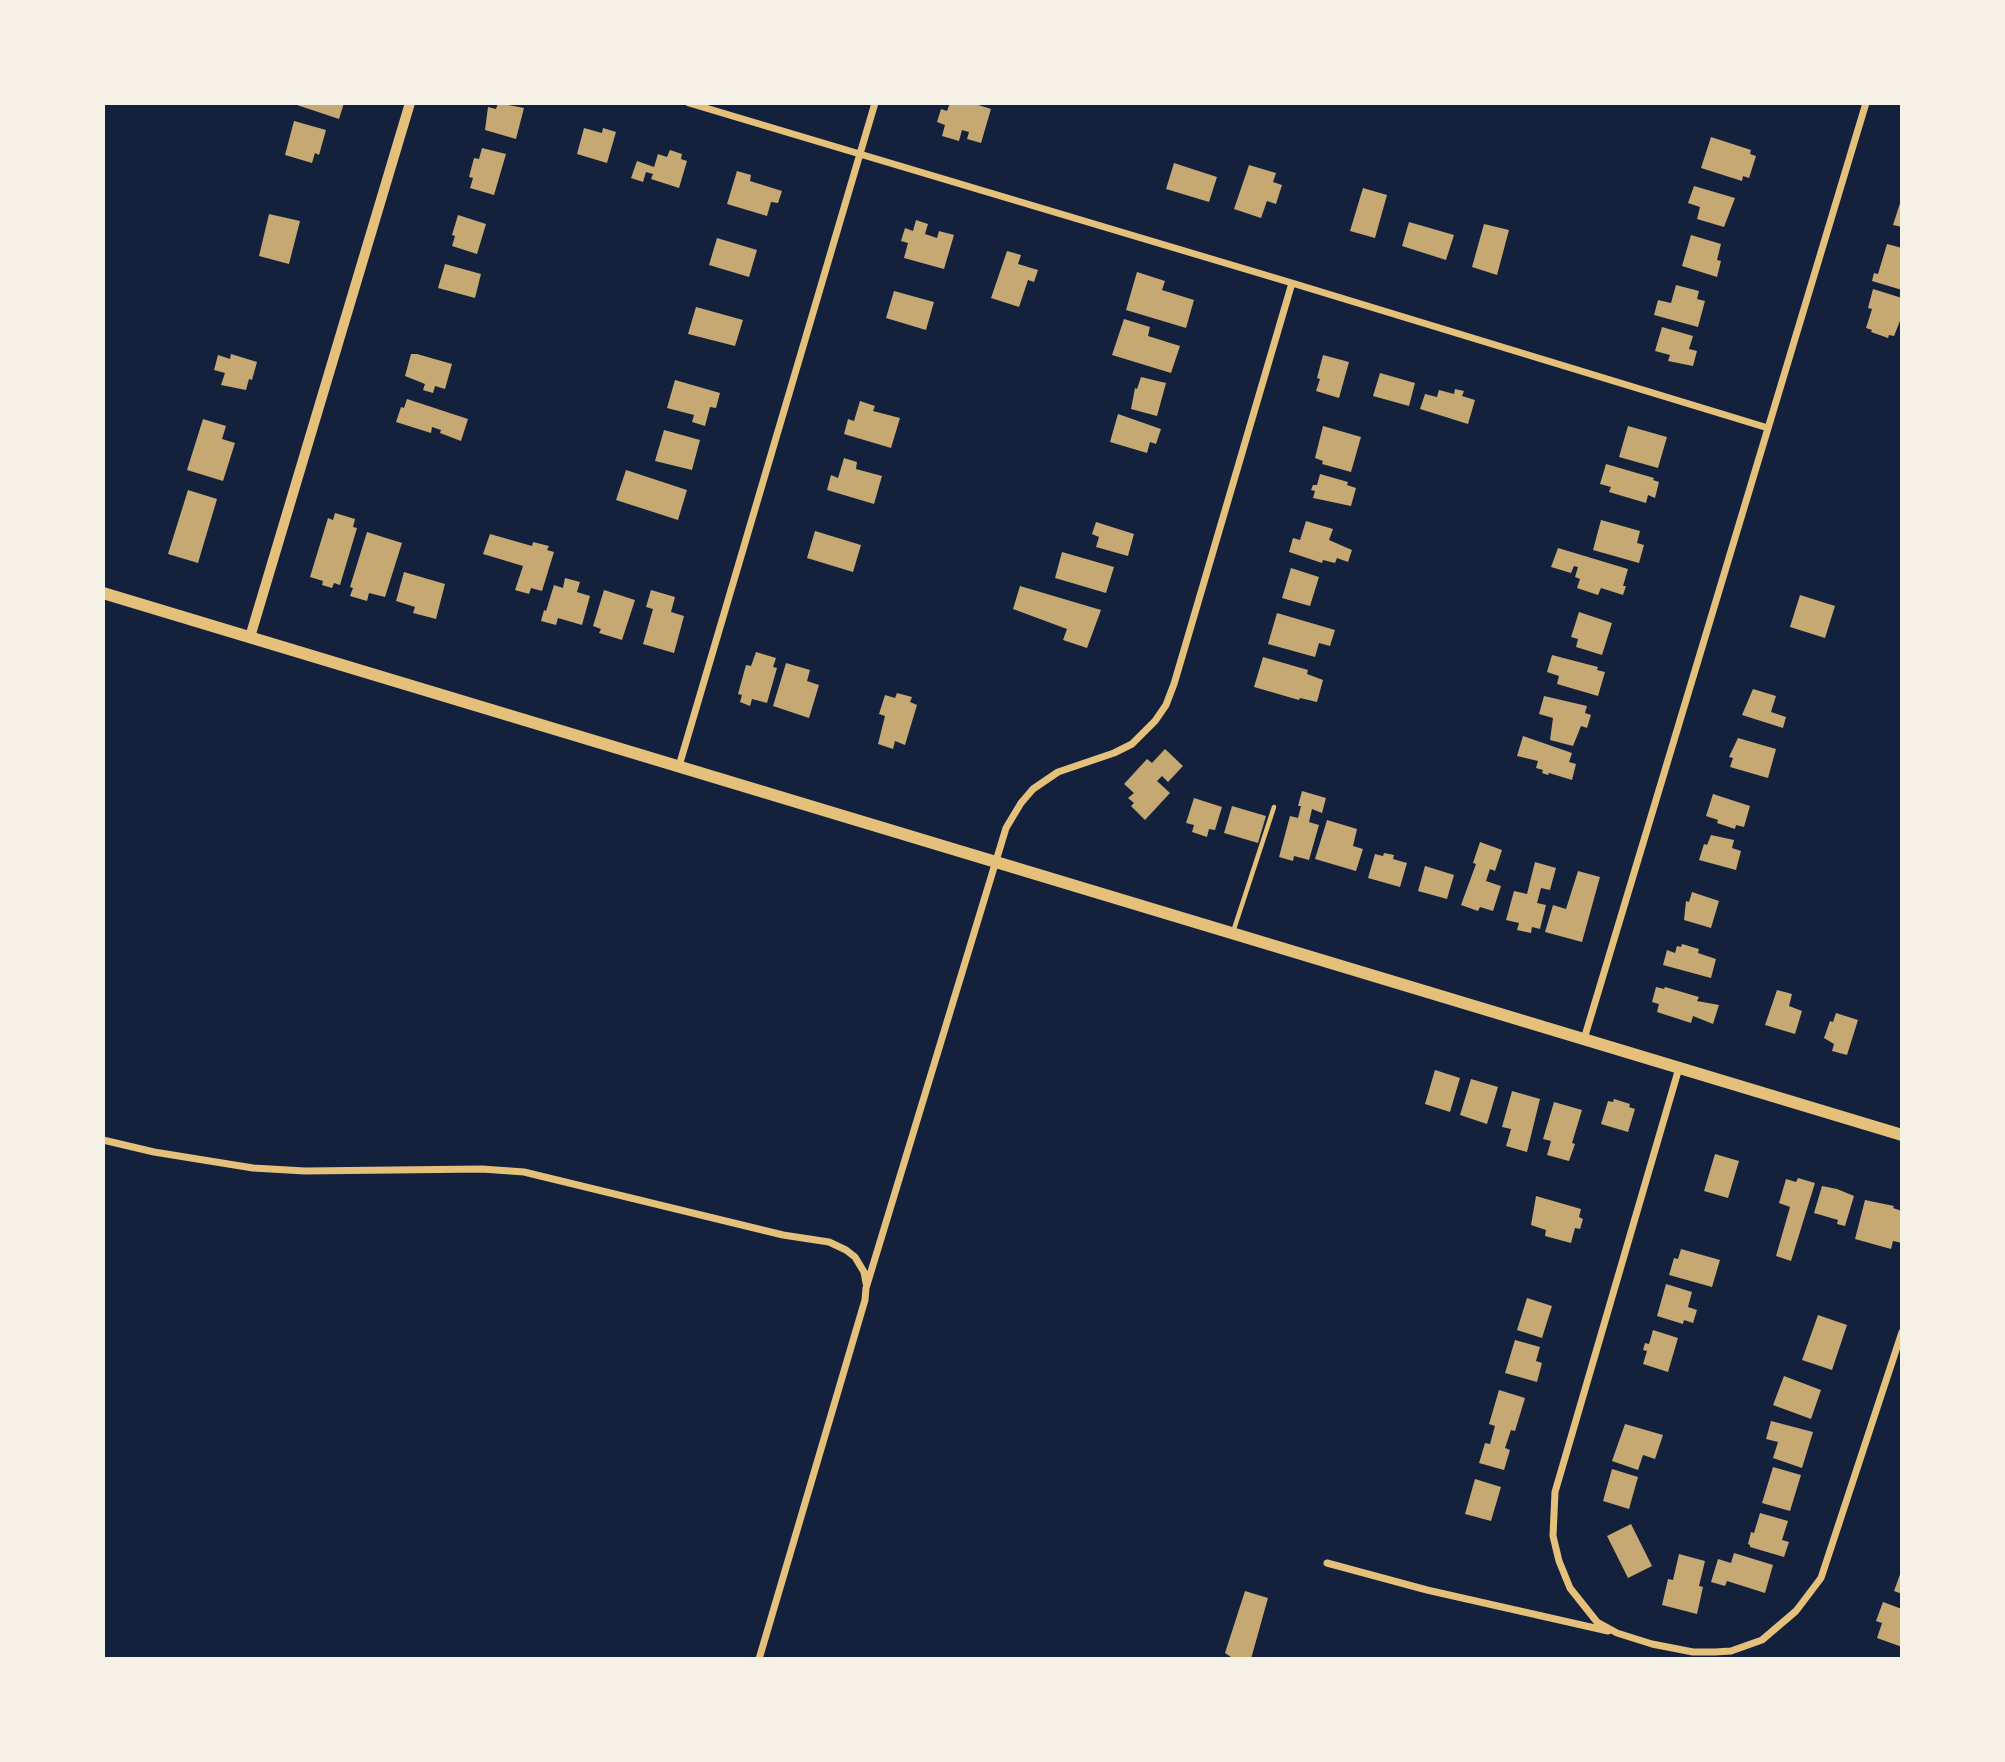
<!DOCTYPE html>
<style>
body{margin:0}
#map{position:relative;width:2005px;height:1762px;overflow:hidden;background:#14213d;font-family:"Alegreya Sans",sans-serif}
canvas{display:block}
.frame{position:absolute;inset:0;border:105px solid #f6f1e7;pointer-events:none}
</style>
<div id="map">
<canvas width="2005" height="1762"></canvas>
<div class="frame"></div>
</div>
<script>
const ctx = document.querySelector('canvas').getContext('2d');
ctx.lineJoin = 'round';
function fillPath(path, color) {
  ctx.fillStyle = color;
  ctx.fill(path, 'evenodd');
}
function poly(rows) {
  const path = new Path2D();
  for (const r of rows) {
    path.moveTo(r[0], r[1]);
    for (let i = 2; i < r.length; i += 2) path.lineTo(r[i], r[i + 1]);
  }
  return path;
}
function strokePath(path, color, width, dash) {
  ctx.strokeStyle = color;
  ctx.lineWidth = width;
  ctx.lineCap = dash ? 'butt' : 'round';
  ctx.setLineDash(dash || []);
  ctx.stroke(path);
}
fillPath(poly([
 [291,103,344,103,339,119],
 [498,103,524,108,516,139,485,130,488,107,496,109],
 [950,103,972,103,991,109,981,143,967,139,969,132,962,130,959,141,942,136,945,125,937,122,941,109,947,111],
 [294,121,326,130,319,155,315,153,312,163,285,155],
 [584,128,602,133,603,128,616,132,607,163,577,154],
 [1711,137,1751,150,1750,154,1756,156,1749,178,1743,176,1742,181,1701,168],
 [482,148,506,154,494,195,470,188,473,178,469,177,474,158,479,159],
 [670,150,682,154,681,159,687,161,679,188,651,179,653,174,646,172,643,182,631,178,637,161,654,167,658,154,667,157],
 [1174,163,1217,177,1209,202,1166,189],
 [1249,165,1276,173,1273,182,1282,185,1276,204,1267,201,1261,218,1234,209],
 [737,171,751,175,750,181,782,191,778,203,771,202,767,216,727,204],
 [1694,186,1735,198,1724,227,1697,219,1700,207,1688,203],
 [1363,188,1387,195,1375,238,1350,231],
 [1902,197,1902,227,1893,225],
 [269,214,300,221,289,264,259,256],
 [458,215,486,224,477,254,452,246,455,236,452,235],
 [916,220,928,224,925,234,937,238,939,231,954,235,944,269,904,258,908,243,901,241,905,228,913,231],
 [1409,222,1454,235,1446,260,1402,246],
 [1484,224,1509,230,1497,275,1472,267],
 [1691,235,1721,244,1717,260,1721,261,1717,277,1682,266],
 [717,238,757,250,749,277,709,265],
 [1887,244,1902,248,1902,290,1872,281,1874,273,1878,274],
 [1007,251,1021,255,1018,264,1038,270,1034,282,1028,280,1019,307,991,298],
 [445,264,481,274,475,298,438,288],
 [1137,272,1165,281,1162,290,1194,300,1186,328,1126,310],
 [1676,285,1699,291,1697,299,1705,301,1698,327,1654,315,1658,300,1671,303],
 [1873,289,1902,298,1902,316,1894,336,1889,335,1888,338,1871,332,1872,330,1866,328,1872,309,1868,308],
 [894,291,934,302,926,330,886,318],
 [696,307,743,320,735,346,688,334],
 [1124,319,1150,327,1148,336,1180,346,1171,373,1112,355],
 [1662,327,1693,336,1689,349,1697,351,1693,366,1668,361,1670,355,1655,351],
 [231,354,257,362,252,380,249,379,246,390,221,385,225,373,214,370,218,355,230,359],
 [411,354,417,354,452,364,445,389,435,386,433,393,423,390,425,384,405,376],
 [1323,355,1349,362,1339,398,1316,391,1320,379,1317,378],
 [1380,373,1415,383,1409,406,1373,396],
 [1141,377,1166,383,1157,416,1131,409,1135,388,1137,389],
 [675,380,720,393,716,408,710,407,705,426,692,422,694,415,667,408],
 [1455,389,1464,391,1462,396,1475,400,1468,424,1420,409,1425,394,1437,397,1439,390,1454,394],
 [407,399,468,419,461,441,440,433,441,430,432,427,431,433,396,422,401,407,404,408],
 [860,401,875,406,873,411,900,418,891,448,844,434,848,419,854,421],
 [1118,414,1161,429,1156,444,1150,442,1147,453,1110,442],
 [203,419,226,426,222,439,235,443,223,481,187,470],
 [1323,426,1361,437,1351,472,1322,464,1323,461,1315,458],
 [1628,426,1667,437,1658,468,1619,457],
 [664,430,700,440,692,470,655,461],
 [844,458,857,462,856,469,882,476,874,504,827,490,831,475,838,478],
 [1606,464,1654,478,1653,480,1659,482,1655,498,1648,495,1646,503,1609,492,1611,487,1600,484],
 [626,470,687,490,678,520,616,500],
 [1320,474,1348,482,1347,485,1356,488,1351,506,1313,498,1315,491,1311,490,1313,485,1317,485],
 [188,490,217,499,198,563,168,554],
 [335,513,355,519,353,527,357,528,340,585,334,583,332,588,322,585,323,581,310,577,328,518,333,520],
 [1601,520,1640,531,1637,543,1644,545,1639,563,1593,550],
 [1306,521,1333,529,1329,540,1352,550,1348,562,1337,558,1335,563,1323,560,1322,563,1289,552,1293,538,1300,540],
 [1096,522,1134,534,1128,556,1096,547,1099,537,1092,534],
 [815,531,861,545,853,572,807,558],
 [367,532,402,543,385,597,369,593,367,601,350,596,353,588,350,587],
 [490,534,532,546,533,542,549,546,547,550,554,552,542,591,531,588,529,594,515,590,523,566,483,554],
 [1558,548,1628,569,1623,586,1626,586,1623,595,1601,588,1598,595,1577,588,1580,579,1575,577,1578,567,1574,566,1571,573,1551,567],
 [1062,552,1114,567,1106,593,1055,578],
 [1291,568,1319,577,1310,606,1282,598],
 [404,572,445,584,436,619,413,613,415,607,396,601],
 [565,578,580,582,577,592,590,596,582,625,558,618,556,625,541,621,544,610,546,611,554,585,563,588],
 [1020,586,1101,610,1087,648,1063,640,1067,629,1013,609],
 [604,590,635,600,622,640,599,633,601,629,593,626],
 [651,590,675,597,671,612,684,616,674,653,643,644,653,609,646,607],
 [1800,595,1835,606,1825,638,1790,627],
 [1579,612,1612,623,1602,655,1576,647,1578,639,1571,637],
 [1277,613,1335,630,1330,646,1319,643,1315,657,1268,644],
 [756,652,776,658,773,667,777,668,767,703,752,699,750,706,740,702,742,695,738,694,746,665,751,666],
 [1552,655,1598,667,1597,670,1605,672,1598,696,1557,684,1559,676,1547,672],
 [1263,657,1308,670,1307,674,1323,680,1317,702,1300,698,1299,700,1254,687],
 [786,663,810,670,807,681,819,685,809,718,773,706],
 [1753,689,1776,696,1771,712,1786,717,1783,728,1742,715],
 [897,693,912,697,910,702,917,705,905,745,895,741,893,749,878,744,885,716,879,714,885,695,895,698],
 [1544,696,1587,706,1585,713,1591,715,1587,728,1581,726,1573,746,1550,740,1553,718,1539,714],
 [1523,736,1572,753,1569,762,1576,764,1572,780,1549,773,1548,775,1542,773,1543,770,1536,768,1538,761,1517,756],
 [1738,738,1776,749,1768,778,1730,767,1733,758,1729,757],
 [1165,749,1183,766,1168,782,1162,776,1157,781,1170,793,1145,820,1131,806,1134,803,1128,798,1134,793,1124,784,1147,759,1152,763],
 [1302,791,1326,798,1322,813,1312,809,1309,822,1319,825,1309,860,1294,856,1293,861,1279,857,1290,816,1298,818,1301,806,1298,806],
 [1713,794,1750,806,1744,827,1736,825,1735,829,1717,823,1718,820,1706,816],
 [1194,798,1222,807,1215,830,1209,829,1207,837,1192,832,1194,825,1186,823],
 [1232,806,1266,816,1258,843,1224,833],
 [1327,820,1357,829,1353,846,1363,849,1356,871,1315,859],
 [1711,835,1734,840,1732,848,1741,851,1736,870,1699,860,1704,844,1707,845],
 [1480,842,1502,850,1495,871,1490,869,1486,881,1501,886,1493,911,1480,907,1478,911,1461,905,1476,864,1473,863],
 [1384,853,1394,855,1393,859,1407,863,1400,887,1368,878,1375,854,1383,856],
 [1535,862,1556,868,1550,890,1541,888,1537,903,1546,905,1540,929,1532,927,1531,933,1517,930,1519,923,1506,920,1514,891,1527,894],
 [1425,866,1454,875,1447,899,1418,891],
 [1578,871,1600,877,1582,942,1545,932,1553,905,1566,909],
 [1692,892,1719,901,1711,928,1684,920,1686,901,1689,902],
 [1682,944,1699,949,1698,953,1716,959,1711,978,1663,965,1667,950,1675,953,1677,946,1681,947],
 [1656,987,1664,989,1665,987,1699,997,1697,1001,1719,1005,1713,1024,1693,1016,1691,1023,1657,1012,1659,1004,1652,1002],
 [1777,990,1792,994,1789,1006,1802,1011,1795,1034,1765,1025],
 [1836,1013,1858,1020,1847,1055,1832,1051,1834,1044,1824,1038,1830,1021,1833,1022],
 [1435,1070,1460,1078,1450,1112,1425,1104],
 [1471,1079,1498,1087,1487,1124,1460,1115],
 [1512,1091,1540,1099,1527,1152,1506,1146,1511,1129,1502,1127],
 [1614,1099,1630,1104,1629,1107,1635,1109,1628,1132,1601,1124,1608,1101,1613,1102],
 [1554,1102,1582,1110,1572,1143,1575,1144,1569,1161,1547,1155,1551,1141,1543,1139],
 [1715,1154,1739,1161,1728,1198,1704,1191],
 [1798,1178,1815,1183,1791,1261,1776,1256,1790,1207,1779,1203,1786,1179,1796,1182],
 [1822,1186,1837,1189,1854,1196,1845,1226,1837,1224,1838,1220,1814,1213],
 [1536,1196,1581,1209,1579,1217,1583,1219,1580,1229,1575,1228,1571,1243,1545,1236,1546,1230,1531,1225],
 [1865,1200,1894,1206,1893,1208,1902,1211,1902,1243,1893,1241,1891,1249,1855,1239],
 [1681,1249,1720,1260,1712,1287,1669,1275,1674,1258,1678,1259],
 [1666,1284,1692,1292,1688,1307,1697,1310,1693,1323,1684,1320,1683,1324,1657,1316],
 [1527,1298,1552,1306,1542,1338,1517,1330],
 [1818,1315,1847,1325,1832,1370,1802,1360],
 [1653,1330,1678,1338,1668,1372,1643,1364,1647,1351,1643,1350,1645,1343,1649,1344],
 [1515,1340,1540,1347,1536,1361,1542,1363,1537,1382,1505,1373],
 [1784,1376,1821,1390,1811,1419,1773,1405],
 [1499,1390,1525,1398,1515,1431,1511,1430,1505,1448,1510,1450,1504,1470,1479,1463,1485,1443,1490,1444,1495,1426,1489,1424],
 [1771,1421,1813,1432,1802,1468,1773,1458,1778,1442,1766,1439],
 [1625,1424,1663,1435,1655,1459,1643,1455,1638,1470,1612,1461],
 [1773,1467,1801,1475,1790,1511,1762,1503],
 [1612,1469,1638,1477,1629,1509,1603,1501],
 [1475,1479,1501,1487,1491,1521,1465,1514],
 [1760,1513,1788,1521,1782,1540,1789,1542,1784,1557,1750,1547,1750,1545,1748,1544,1751,1532,1754,1533],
 [1631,1524,1652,1566,1628,1578,1607,1536],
 [1734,1553,1773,1565,1765,1593,1727,1581,1725,1586,1711,1582,1718,1559,1731,1563],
 [1679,1554,1705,1561,1699,1586,1703,1587,1697,1614,1662,1605,1668,1579,1673,1580],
 [1902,1569,1902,1594,1894,1591],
 [1245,1591,1268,1598,1251,1659,1234,1659,1225,1653],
 [1883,1602,1902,1609,1902,1647,1877,1638,1882,1623,1876,1621]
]), '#c6a872');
strokePath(poly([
 [1233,932,1274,807]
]), '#e5c07b', 4.5);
strokePath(poly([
 [689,103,1292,283,1768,428],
 [679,766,875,103],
 [1584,1039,1866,103],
 [1679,1068,1555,1492,1553,1536,1559,1561,1570,1588,1597,1622,1617,1633,1652,1644,1693,1652,1715,1652,1731,1651,1762,1640,1796,1611,1821,1578,1902,1332],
 [103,1140,154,1152,253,1168,305,1171,482,1169,524,1172,783,1235,829,1242,846,1250,855,1257,864,1272,866,1283],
 [1327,1563,1427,1590,1608,1631],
 [759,1659,865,1300,866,1288,1006,828,1021,803,1033,789,1058,772,1114,753,1132,744,1155,721,1166,705,1174,684,1292,283]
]), '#e5c07b', 7);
strokePath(poly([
 [250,637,410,103]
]), '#e5c07b', 10);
strokePath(poly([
 [103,593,1902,1135]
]), '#e5c07b', 12);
</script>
